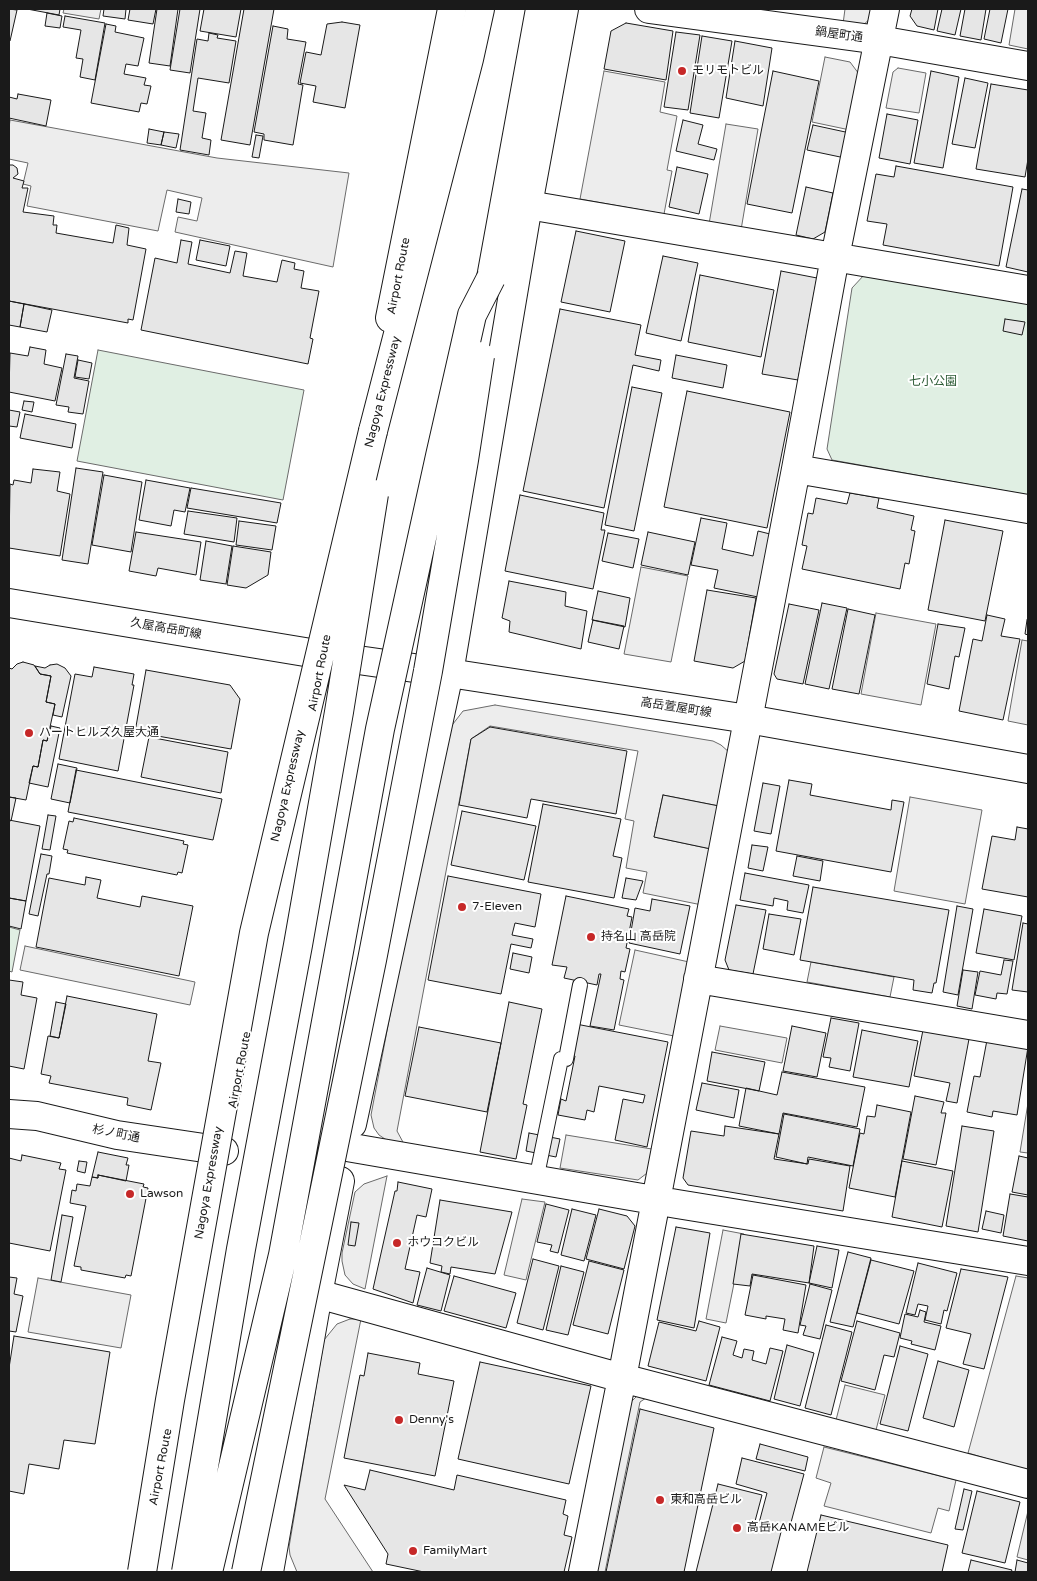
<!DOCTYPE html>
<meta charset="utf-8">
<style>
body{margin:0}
#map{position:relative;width:1037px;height:1581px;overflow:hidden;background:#fff;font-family:"Varela Round",sans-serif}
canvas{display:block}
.frame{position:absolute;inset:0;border:10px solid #1a1a1a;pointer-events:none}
</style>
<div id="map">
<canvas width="1037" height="1581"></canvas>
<div class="frame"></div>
</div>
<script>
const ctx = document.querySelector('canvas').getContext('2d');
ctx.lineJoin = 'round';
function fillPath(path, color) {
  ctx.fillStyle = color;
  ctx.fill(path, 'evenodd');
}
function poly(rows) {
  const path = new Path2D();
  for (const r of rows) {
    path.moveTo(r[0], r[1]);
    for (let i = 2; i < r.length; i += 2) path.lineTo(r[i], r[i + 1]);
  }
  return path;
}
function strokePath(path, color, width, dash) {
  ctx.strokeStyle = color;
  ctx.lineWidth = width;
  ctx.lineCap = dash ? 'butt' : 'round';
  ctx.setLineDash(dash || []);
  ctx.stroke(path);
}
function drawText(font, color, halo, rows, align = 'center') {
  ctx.font = font + ' "Varela Round","Noto Sans JP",sans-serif';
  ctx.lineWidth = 4;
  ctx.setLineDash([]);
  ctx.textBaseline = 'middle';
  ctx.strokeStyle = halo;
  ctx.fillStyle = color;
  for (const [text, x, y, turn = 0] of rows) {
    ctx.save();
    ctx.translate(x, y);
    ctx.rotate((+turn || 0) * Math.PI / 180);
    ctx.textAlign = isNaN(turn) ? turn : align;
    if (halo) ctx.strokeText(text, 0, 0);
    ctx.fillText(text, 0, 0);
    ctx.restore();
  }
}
const green = poly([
 [865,274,1028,302,1028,495,832,460,827,449,852,288,865,274],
 [98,350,304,390,283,500,77,461,98,350],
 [9,927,20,930,12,972,9,971,9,927]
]);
fillPath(green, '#e0efe3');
strokePath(green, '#6a6a6a', 1);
const parking = poly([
 [64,9,101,9,99,19,63,13,64,9],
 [845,9,875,9,874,15,860,28,843,24,845,9],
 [1015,9,1028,9,1028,49,1009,45,1015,9],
 [825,57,850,62,862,78,850,130,812,122,825,57],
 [898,68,926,73,919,113,886,108,893,72,898,68],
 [604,71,665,82,660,112,677,116,667,170,672,171,664,214,580,199,604,71],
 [10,120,217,158,349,173,333,267,175,232,178,217,197,221,202,198,167,190,158,231,27,206,31,186,23,184,28,163,9,159,9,128,10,120],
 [726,124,758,129,741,230,709,224,726,124],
 [641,567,688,576,671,662,624,654,641,567],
 [876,613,936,624,921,705,861,694,876,613],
 [1022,640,1028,641,1028,725,1008,721,1022,640],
 [495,705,713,741,721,745,730,753,719,806,663,795,654,837,711,849,702,905,643,893,647,872,626,868,634,821,625,819,638,751,490,726,471,739,397,1131,404,1144,391,1143,379,1135,374,1128,371,1115,442,741,446,733,463,711,495,705],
 [910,797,982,810,965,904,894,891,910,797],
 [25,946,195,982,190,1005,20,970,25,946],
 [635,950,689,962,674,1036,619,1025,635,950],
 [811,962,894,977,890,997,807,982,811,962],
 [720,1026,787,1038,782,1063,715,1050,720,1026],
 [1028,1103,1028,1153,1020,1152,1028,1103],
 [566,1135,658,1150,655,1167,638,1180,560,1168,566,1135],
 [387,1176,365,1289,353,1284,345,1275,342,1261,342,1253,355,1192,364,1184,387,1176],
 [522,1199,545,1202,526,1280,504,1275,522,1199],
 [723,1230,744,1234,726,1323,706,1319,723,1230],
 [1016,1276,1028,1278,1028,1471,968,1453,1016,1276],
 [38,1278,131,1295,121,1348,28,1332,38,1278],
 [350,1319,361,1319,325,1499,373,1572,297,1572,290,1555,289,1547,324,1340,337,1324,350,1319],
 [845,1385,885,1395,876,1430,836,1420,845,1385],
 [637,1396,649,1396,640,1402,605,1572,595,1572,628,1405,637,1396],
 [824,1447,956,1480,949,1511,938,1508,931,1533,824,1506,831,1483,816,1478,824,1447],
 [1028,1511,1028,1560,1017,1557,1028,1511]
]);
fillPath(parking, '#ededed');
strokePath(parking, '#6a6a6a', 1);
const building = poly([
 [9,9,17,10,10,41,9,41,9,9],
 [27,9,60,9,59,15,27,9],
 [104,9,126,9,125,19,103,16,104,9],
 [130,9,156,9,153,24,128,20,130,9],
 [157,9,178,9,170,66,149,63,157,9],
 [180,9,200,9,190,73,170,70,180,9],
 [204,9,241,9,236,37,200,31,204,9],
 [244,9,274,9,250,145,221,140,244,9],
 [912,9,938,9,934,30,917,26,910,16,912,9],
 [942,9,961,9,955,35,937,31,942,9],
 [965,9,986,9,981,40,960,36,965,9],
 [990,9,1008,9,1001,43,984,39,990,9],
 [47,13,62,16,60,28,45,26,47,13],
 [65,16,105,23,95,80,80,77,83,59,76,58,81,30,63,27,65,16],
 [342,22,360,25,345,108,313,102,316,86,300,83,306,52,321,55,327,24,342,22],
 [626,23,673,31,666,80,604,69,611,31,626,23],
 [106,24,116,26,115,32,144,38,138,66,126,64,124,74,146,78,144,85,151,86,147,104,141,103,139,112,91,103,106,24],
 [273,26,288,29,287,39,306,42,298,84,303,85,293,145,264,140,264,134,254,132,273,26],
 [676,32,700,35,688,110,664,107,676,32],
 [209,33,218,35,217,38,236,41,229,83,198,78,193,111,206,113,202,138,211,140,209,155,180,150,197,39,208,41,209,33],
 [702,36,732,41,719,118,690,113,702,36],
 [735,41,772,48,763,106,726,98,735,41],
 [773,71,819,81,792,213,747,204,773,71],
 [931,71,959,77,943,168,914,163,931,71],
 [965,78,988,83,975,148,952,144,965,78],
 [991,84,1028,90,1028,159,1025,177,976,169,991,84],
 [18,94,51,100,46,126,9,118,9,97,17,99,18,94],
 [887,114,918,120,910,164,879,158,887,114],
 [683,120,703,125,698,144,717,149,714,160,676,151,683,120],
 [813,125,850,133,845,158,807,150,813,125],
 [149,129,164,132,161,145,147,143,149,129],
 [164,132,179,134,176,148,161,145,164,132],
 [256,135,263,136,259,158,252,157,256,135],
 [9,165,13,165,17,168,18,174,13,178,24,181,22,188,28,188,23,212,54,216,53,225,57,225,56,233,113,243,116,225,129,228,127,245,146,249,133,320,128,319,128,323,9,301,9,165],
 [896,166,1013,187,999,266,883,245,887,224,867,221,876,174,894,177,896,166],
 [677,167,708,174,699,214,669,207,677,167],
 [806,187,833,193,825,232,813,239,796,235,806,187],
 [1022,189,1028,190,1028,272,1006,267,1022,189],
 [178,199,191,202,189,214,176,212,178,199],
 [576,231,625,241,610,312,561,302,576,231],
 [181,240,192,242,188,264,230,273,235,251,247,253,243,276,277,282,282,260,295,263,294,269,304,271,301,288,319,291,310,338,313,339,308,364,141,330,155,258,177,263,181,240],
 [200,240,230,246,226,266,196,260,200,240],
 [663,256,698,263,681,341,646,333,663,256],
 [781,271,817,278,798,380,762,374,781,271],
 [700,275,774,290,761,357,688,342,700,275],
 [9,301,24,304,20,327,9,325,9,301],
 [24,304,52,310,47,332,20,327,24,304],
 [560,309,641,325,635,355,661,360,659,371,633,365,604,508,523,491,560,309],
 [1005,319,1025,322,1022,335,1003,331,1005,319],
 [30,347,46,350,44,364,62,368,55,401,9,392,10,353,28,356,30,347],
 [66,354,78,356,74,378,89,381,83,414,68,412,69,407,56,405,66,354],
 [676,355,727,365,723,388,672,378,676,355],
 [78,360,92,363,89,379,75,377,78,360],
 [632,387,662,393,634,531,605,525,632,387],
 [687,391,790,412,767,528,664,507,687,391],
 [24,401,34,402,32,412,22,410,24,401],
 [9,410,20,412,17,427,9,426,9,410],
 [25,414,76,424,72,448,20,438,25,414],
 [76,468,103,472,88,564,62,560,76,468],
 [33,469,60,472,57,491,70,494,60,556,9,548,10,484,13,485,14,480,31,483,33,469],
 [104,475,142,482,131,552,92,545,104,475],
 [146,480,190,488,185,512,174,510,171,526,139,520,146,480],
 [191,488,281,503,277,523,187,508,191,488],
 [850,493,879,498,877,508,914,516,911,530,915,531,909,564,905,563,900,589,802,569,807,546,802,545,808,513,813,514,816,498,847,504,850,493],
 [520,495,604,513,601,530,605,530,593,589,505,571,520,495],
 [188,511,237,518,234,542,184,534,188,511],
 [701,518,727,523,722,549,753,556,758,531,770,534,758,597,714,588,718,570,691,565,701,518],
 [945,520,1003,531,985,621,928,610,945,520],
 [239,521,276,526,272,550,236,545,239,521],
 [136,532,201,542,196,575,158,568,156,576,129,571,136,532],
 [648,532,695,542,688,575,641,565,648,532],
 [608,533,639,539,633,568,602,561,608,533],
 [206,541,232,546,226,584,200,580,206,541],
 [233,546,271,552,268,575,246,588,227,585,233,546],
 [509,581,566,592,565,606,587,611,581,649,509,632,510,621,502,618,509,581],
 [707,590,756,598,745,661,733,668,694,661,707,590],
 [598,591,630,598,625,627,592,620,598,591],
 [822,603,847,608,829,689,805,684,822,603],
 [789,604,819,610,803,684,777,679,774,674,789,604],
 [848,609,875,615,859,694,832,689,848,609],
 [987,615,1005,619,1001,636,1020,639,1003,720,959,711,973,639,982,641,987,615],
 [593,620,624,626,619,649,588,642,593,620],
 [1027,620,1028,621,1028,635,1025,634,1027,620],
 [938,624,965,628,959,657,955,656,949,689,927,684,938,624],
 [23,662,34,665,40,674,51,676,46,702,55,704,47,741,43,740,38,767,33,766,26,800,9,797,9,668,12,669,17,664,23,662],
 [50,665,57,664,65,668,71,676,62,717,53,715,55,704,46,702,51,676,40,674,35,666,45,668,50,665],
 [94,667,134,674,132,685,134,685,118,771,59,759,75,674,92,677,94,667],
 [146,670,230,685,240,699,231,749,135,732,146,670],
 [51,726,60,728,48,787,29,783,33,766,38,767,43,740,47,741,51,726],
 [490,727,627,751,616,814,531,799,527,818,459,805,471,739,490,727],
 [149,737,228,752,221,793,141,777,149,737],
 [58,764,77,768,70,803,51,799,58,764],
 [76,770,222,799,213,840,68,812,76,770],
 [789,780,812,784,810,795,891,810,892,800,904,802,891,872,776,851,789,780],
 [763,783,780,786,771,834,754,831,763,783],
 [663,795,719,806,711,849,654,837,663,795],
 [9,797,16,798,11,821,9,820,9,797],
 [543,804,621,819,613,856,622,858,614,898,528,882,543,804],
 [462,811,536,826,524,880,451,865,462,811],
 [48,815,56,816,50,850,42,849,48,815],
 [74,818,184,841,183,844,188,845,182,873,178,872,177,875,67,853,68,850,63,849,69,821,73,822,74,818],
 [9,820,40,826,26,901,9,898,9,820],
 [1017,827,1028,829,1028,897,982,889,992,836,1015,840,1017,827],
 [752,845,768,847,763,871,748,868,752,845],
 [41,854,52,856,49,874,47,874,38,916,29,914,41,854],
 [797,856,823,861,820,881,793,876,797,856],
 [745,873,809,885,803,913,787,910,788,901,774,898,773,906,740,900,745,873],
 [448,876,541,894,535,927,515,923,512,935,533,939,531,948,511,944,501,994,428,980,448,876],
 [86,877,101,880,97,898,140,907,142,896,193,906,179,976,36,947,49,878,85,885,86,877],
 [626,878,643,881,636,900,622,898,626,878],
 [813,887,949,910,936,983,934,983,932,993,913,990,914,980,800,960,813,887],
 [566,896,629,909,627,916,632,917,626,948,630,949,625,972,621,971,620,979,624,980,614,1030,590,1026,601,974,599,974,597,985,564,978,567,967,552,965,566,896],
 [9,898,26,901,21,929,9,926,9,898],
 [652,899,690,906,680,954,629,943,635,908,650,911,652,899],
 [736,905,766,910,753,974,729,970,725,960,736,905],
 [957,906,973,909,958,995,943,992,957,906],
 [984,909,1022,916,1014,960,976,953,984,909],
 [769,914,801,919,794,955,763,949,769,914],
 [1023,923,1028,924,1028,992,1012,990,1023,923],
 [513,953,532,957,529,973,510,969,513,953],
 [1004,960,1013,961,1007,994,997,993,996,999,975,995,980,971,1001,975,1004,960],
 [963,970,978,972,972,1009,957,1006,963,970],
 [9,980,23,982,21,995,37,998,24,1069,9,1066,9,980],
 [67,996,157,1014,148,1061,161,1063,151,1110,127,1105,128,1098,49,1083,51,1076,41,1074,48,1036,59,1038,67,996],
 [56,1002,66,1004,59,1038,50,1036,56,1002],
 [509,1002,542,1009,523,1104,527,1105,516,1159,480,1152,509,1002],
 [831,1018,859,1023,850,1071,829,1067,831,1058,823,1057,831,1018],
 [576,1024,668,1042,647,1147,615,1140,623,1099,643,1103,645,1095,599,1086,594,1112,587,1110,585,1120,558,1115,561,1099,566,1101,575,1056,569,1054,576,1024],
 [792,1026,826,1033,817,1077,783,1071,792,1026],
 [419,1027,501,1043,487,1112,405,1096,419,1027],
 [862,1030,918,1041,909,1087,853,1077,862,1030],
 [923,1030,969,1039,957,1103,946,1101,950,1083,914,1076,923,1030],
 [987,1040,1028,1047,1017,1115,993,1111,992,1117,967,1112,974,1076,980,1077,987,1040],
 [712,1052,765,1062,759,1091,707,1081,712,1052],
 [782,1072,865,1087,857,1127,783,1113,779,1134,739,1126,746,1088,777,1095,782,1072],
 [702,1083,739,1090,734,1118,696,1110,702,1083],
 [915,1096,944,1102,941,1113,946,1113,936,1165,903,1159,915,1096],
 [877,1105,911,1112,895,1197,849,1188,860,1133,864,1134,867,1116,875,1117,877,1105],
 [784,1114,860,1129,853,1166,808,1157,807,1164,776,1157,784,1114],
 [725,1126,779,1134,774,1159,808,1164,809,1159,850,1166,843,1211,688,1185,683,1178,691,1131,724,1136,725,1126],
 [962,1126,994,1131,978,1232,946,1226,962,1126],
 [529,1133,560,1139,556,1157,526,1151,529,1133],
 [98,1152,128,1158,126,1165,129,1165,126,1181,98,1175,98,1178,92,1177,98,1152],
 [22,1155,61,1163,59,1169,66,1170,50,1251,9,1243,9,1158,21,1161,22,1155],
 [1019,1156,1028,1158,1028,1195,1012,1192,1019,1156],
 [79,1161,87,1162,85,1173,77,1171,79,1161],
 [902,1161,953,1171,942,1227,892,1217,902,1161],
 [98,1175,144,1184,143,1187,148,1188,131,1276,126,1275,125,1278,81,1270,81,1267,74,1266,86,1206,70,1203,72,1190,76,1191,77,1184,90,1186,92,1177,98,1178,98,1175],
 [398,1182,432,1189,426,1217,417,1215,405,1269,420,1272,413,1303,373,1289,395,1191,397,1191,398,1182],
 [1010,1194,1028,1197,1028,1241,1003,1236,1010,1194],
 [440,1200,512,1212,495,1274,451,1267,450,1274,441,1272,442,1266,430,1263,440,1200],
 [546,1204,569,1210,558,1253,550,1251,552,1245,537,1242,546,1204],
 [572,1209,596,1215,584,1261,561,1255,572,1209],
 [599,1209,627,1216,635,1226,624,1269,586,1259,599,1209],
 [986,1211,1004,1215,1001,1233,982,1229,986,1211],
 [62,1215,73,1217,61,1282,51,1280,62,1215],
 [351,1222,359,1223,355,1246,348,1245,351,1222],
 [676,1227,710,1233,694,1328,657,1320,676,1227],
 [741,1234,814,1246,809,1283,752,1274,750,1286,733,1284,741,1234],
 [817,1246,839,1250,832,1288,809,1283,817,1246],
 [848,1252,871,1258,853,1327,830,1322,848,1252],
 [533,1259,559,1266,543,1330,517,1323,533,1259],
 [871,1260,914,1271,899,1324,857,1313,871,1260],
 [589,1261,624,1270,608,1334,573,1325,589,1261],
 [918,1263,957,1273,947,1311,944,1310,941,1324,925,1320,928,1306,918,1304,915,1315,906,1313,918,1263],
 [561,1266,584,1272,568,1335,546,1330,561,1266],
 [427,1268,450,1275,441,1311,417,1305,427,1268],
 [961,1269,1008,1277,984,1369,963,1364,971,1334,946,1328,961,1269],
 [753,1275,806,1285,798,1333,783,1330,785,1319,766,1316,766,1319,745,1315,753,1275],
 [454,1276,516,1293,506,1328,444,1311,454,1276],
 [9,1277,17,1278,14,1294,23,1296,16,1332,9,1331,9,1277],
 [810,1284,832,1290,820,1339,803,1335,806,1326,800,1325,810,1284],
 [920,1310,926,1312,924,1322,941,1326,935,1350,911,1344,912,1341,900,1338,905,1314,918,1317,920,1310],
 [699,1321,720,1327,706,1381,648,1366,659,1322,696,1331,699,1321],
 [857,1321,900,1333,894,1357,884,1355,875,1390,841,1381,857,1321],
 [826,1325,852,1332,831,1415,805,1408,826,1325],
 [14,1336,110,1352,95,1444,64,1440,59,1469,29,1464,24,1494,9,1491,9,1368,14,1336],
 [722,1337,737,1341,733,1355,742,1358,744,1349,754,1351,752,1360,766,1364,770,1348,783,1351,770,1401,709,1385,722,1337],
 [787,1345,814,1353,800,1406,774,1399,787,1345],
 [900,1346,928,1354,908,1431,880,1424,900,1346],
 [368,1353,420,1363,418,1374,454,1381,435,1476,344,1458,360,1375,364,1376,368,1353],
 [938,1361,969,1370,954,1427,923,1418,938,1361],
 [480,1362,591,1386,569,1484,458,1459,480,1362],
 [640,1409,714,1428,684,1572,606,1572,640,1409],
 [760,1444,808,1457,805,1471,756,1459,760,1444],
 [742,1458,804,1474,789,1530,759,1523,767,1493,736,1484,742,1458],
 [370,1470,454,1490,457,1475,566,1500,563,1514,568,1516,564,1535,572,1537,564,1572,424,1572,386,1564,388,1554,344,1485,365,1490,370,1470],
 [718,1484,762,1495,754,1525,781,1532,771,1572,696,1572,718,1484],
 [964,1489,972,1491,963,1530,955,1529,964,1489],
 [977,1491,1020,1502,1005,1563,962,1553,977,1491],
 [821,1515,948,1545,942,1572,807,1572,821,1515],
 [971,1560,1012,1570,1011,1572,968,1572,971,1560],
 [1017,1560,1028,1563,1028,1572,1015,1572,1017,1560]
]);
fillPath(building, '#e6e6e6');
strokePath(building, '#1a1a1a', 1);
const service = poly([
 [536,1180,561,1059,566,1059,580,985]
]);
const minor = poly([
 [649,9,879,40,1028,66],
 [528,205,1028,290],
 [796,469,1028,509],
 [698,979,1028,1035],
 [9,1114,37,1116,117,1135,224,1151],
 [347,1147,677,1204,1028,1261],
 [318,1294,622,1378,1028,1484],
 [583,1572,622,1378,796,469,835,257,885,9]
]);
const tertiary = poly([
 [9,603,323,655,449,673,748,719,1028,769]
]);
const trunk = poly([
 [390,318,452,9],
 [352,1124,449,673,528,205,564,9],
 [269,1572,318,1294,340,1181]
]);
const motorway = poly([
 [491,278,540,9],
 [373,431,469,59,480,9]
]);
strokePath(service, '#1a1a1a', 16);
strokePath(minor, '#1a1a1a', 30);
strokePath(tertiary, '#1a1a1a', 30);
strokePath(trunk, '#1a1a1a', 30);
strokePath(motorway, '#1a1a1a', 30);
strokePath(service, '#fff', 14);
strokePath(minor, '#fff', 28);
strokePath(tertiary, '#fff', 28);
strokePath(trunk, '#fff', 28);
strokePath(motorway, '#fff', 28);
const motorwayBridge = poly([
 [142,1572,170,1400,254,933,373,431],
 [186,1572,241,1249,298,945,339,712,374,494],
 [208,1572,283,1255,380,729,440,456,472,315,491,278],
 [246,1572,372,960,428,671,464,460,480,356]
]);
strokePath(motorwayBridge, '#1a1a1a', 30, []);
strokePath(motorwayBridge, '#fff', 28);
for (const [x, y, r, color] of [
 [682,71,5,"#c62828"],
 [29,733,5,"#c62828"],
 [462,907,5,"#c62828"],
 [591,937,5,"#c62828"],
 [130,1194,5,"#c62828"],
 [397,1243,5,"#c62828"],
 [399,1420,5,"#c62828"],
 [660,1500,5,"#c62828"],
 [737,1528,5,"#c62828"],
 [413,1551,5,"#c62828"]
]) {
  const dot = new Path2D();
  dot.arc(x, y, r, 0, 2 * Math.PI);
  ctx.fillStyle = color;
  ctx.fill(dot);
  strokePath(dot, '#fff', 2);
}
drawText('12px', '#1a1a1a', '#fff', [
 ["鍋屋町通",839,35,8],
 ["Airport Route",399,276,-79],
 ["Nagoya Expressway",383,392,-76],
 ["久屋高岳町線",166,629,10],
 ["Airport Route",320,673,-79],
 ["高岳萱屋町線",676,708,9],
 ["Nagoya Expressway",288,786,-77],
 ["Airport Route",240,1070,-79],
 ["杉ノ町通",116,1134,11],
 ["Nagoya Expressway",209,1183,-80],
 ["Airport Route",161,1467,-79]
]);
drawText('12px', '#1a1a1a', '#fff', [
 ["モリモトビル",692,71],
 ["ハートヒルズ久屋大通",39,733],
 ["7-Eleven",472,907],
 ["持名山 高岳院",601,937],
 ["Lawson",140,1194],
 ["ホウコクビル",407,1243],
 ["Denny's",409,1420],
 ["東和高岳ビル",670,1500],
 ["高岳KANAMEビル",747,1528],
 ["FamilyMart",423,1551]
], 'left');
drawText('12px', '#2b5a34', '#fff', [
 ["七小公園",933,382]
]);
</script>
